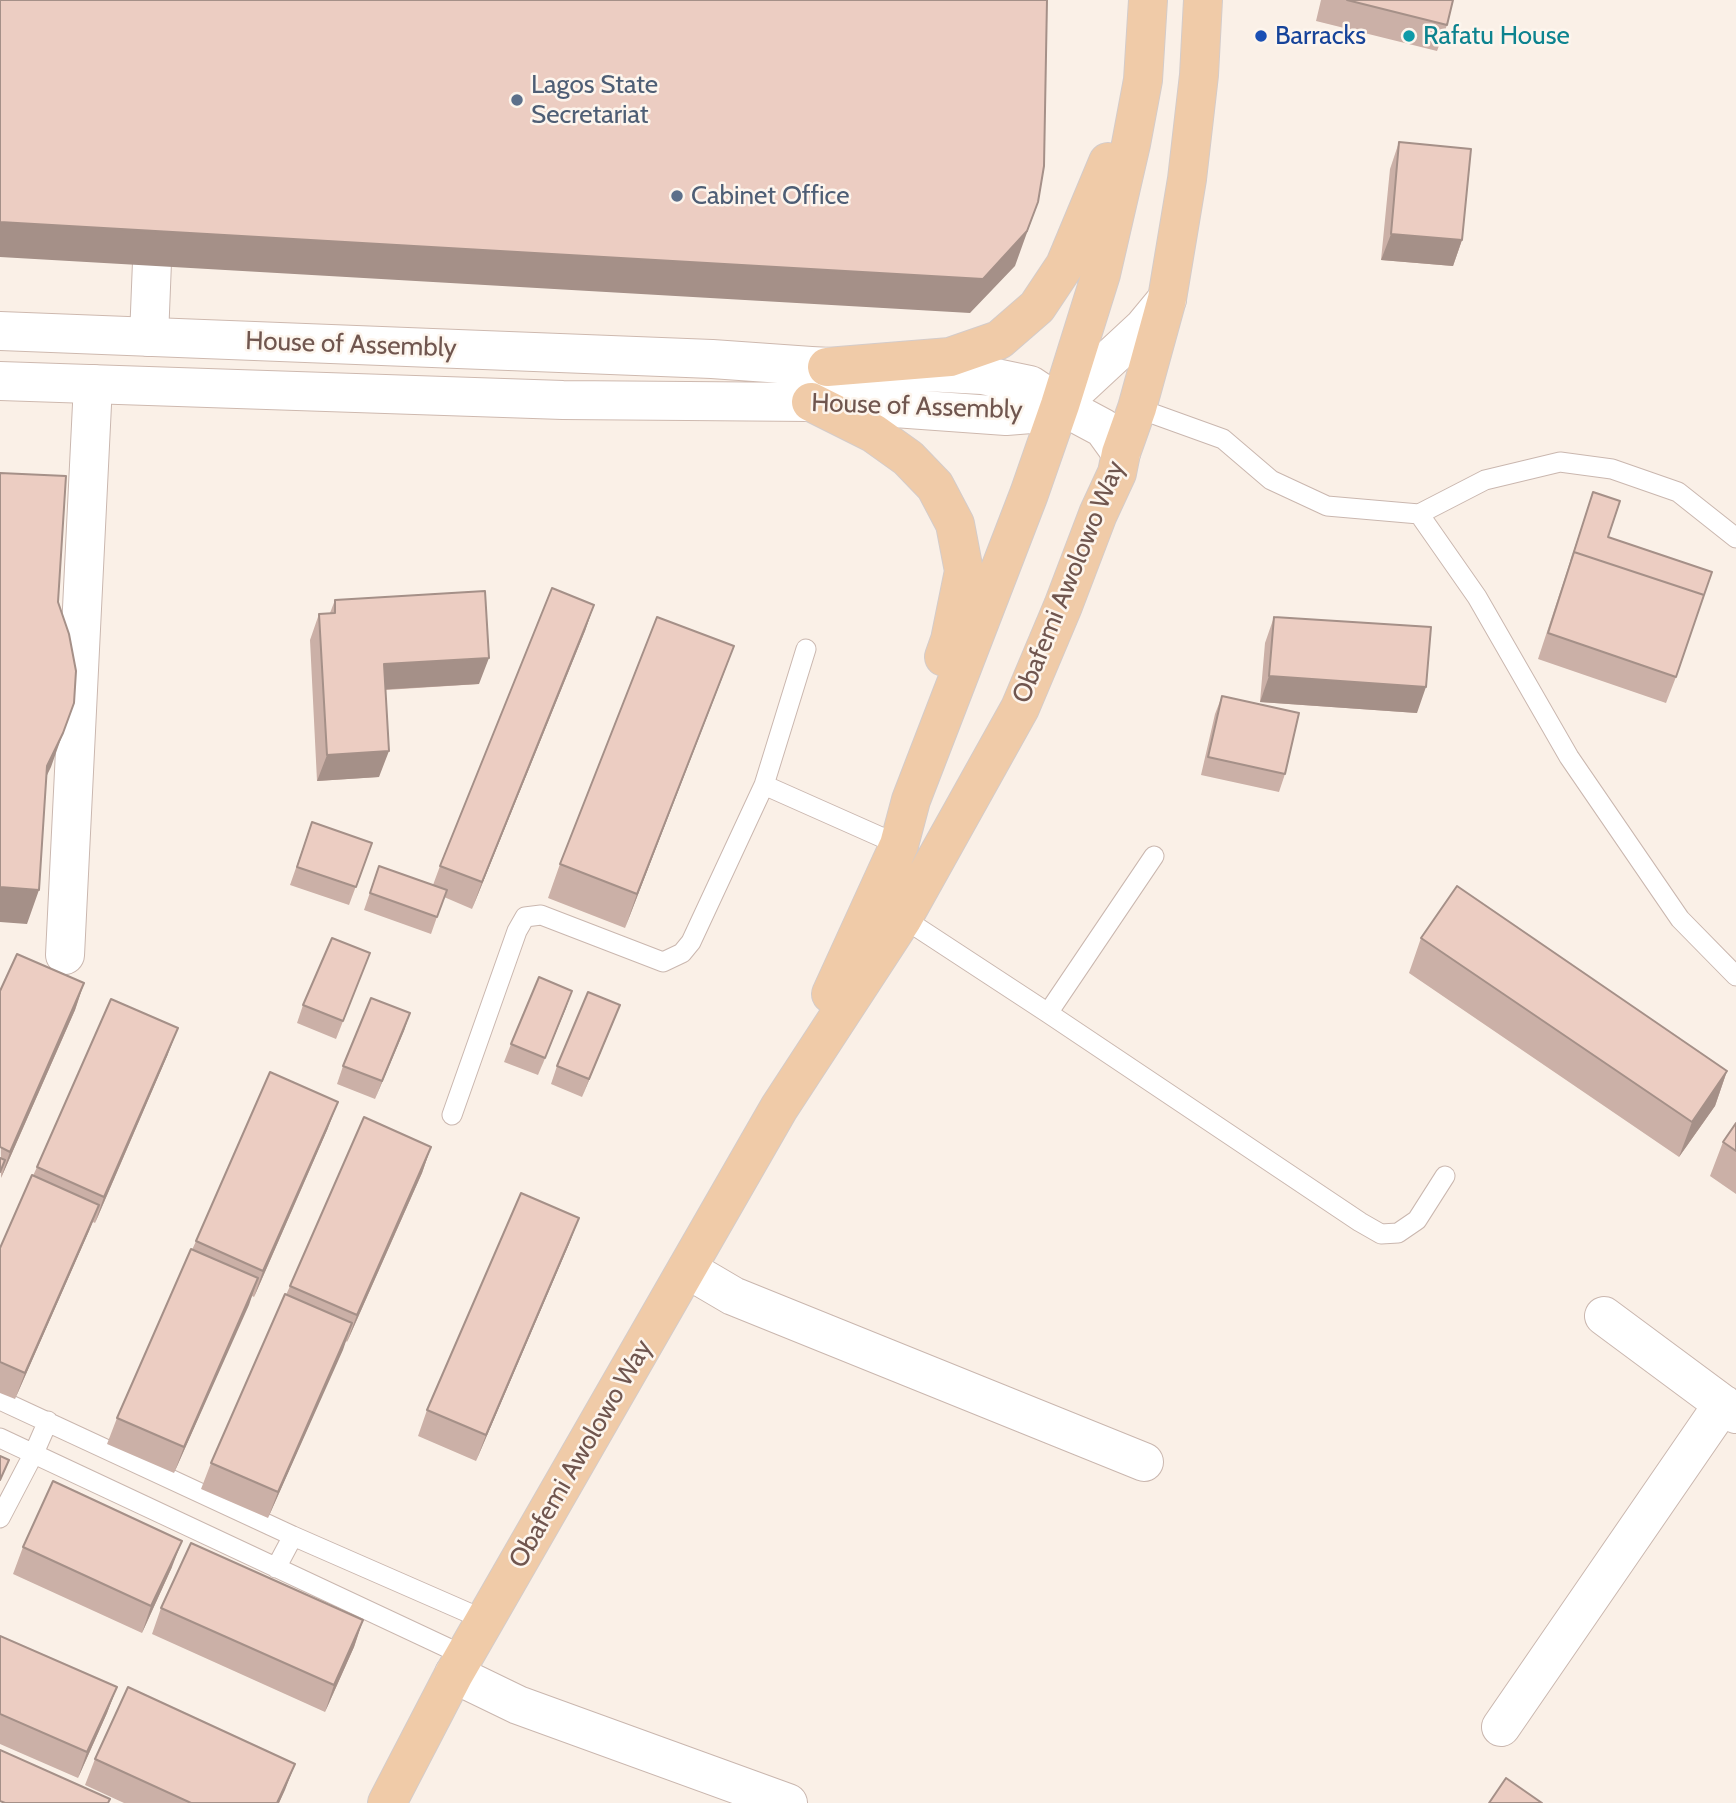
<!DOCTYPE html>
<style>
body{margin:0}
canvas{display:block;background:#faf0e7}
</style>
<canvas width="1736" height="1803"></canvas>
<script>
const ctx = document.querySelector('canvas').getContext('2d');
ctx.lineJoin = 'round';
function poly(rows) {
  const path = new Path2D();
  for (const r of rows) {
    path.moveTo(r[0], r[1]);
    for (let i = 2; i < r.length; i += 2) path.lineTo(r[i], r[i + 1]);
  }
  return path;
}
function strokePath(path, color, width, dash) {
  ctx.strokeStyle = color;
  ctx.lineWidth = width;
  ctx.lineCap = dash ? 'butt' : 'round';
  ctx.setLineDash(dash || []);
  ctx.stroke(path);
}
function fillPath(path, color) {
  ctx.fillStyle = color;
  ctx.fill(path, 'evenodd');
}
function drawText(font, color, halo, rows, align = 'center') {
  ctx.font = font + ' Cabin,sans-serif';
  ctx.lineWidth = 5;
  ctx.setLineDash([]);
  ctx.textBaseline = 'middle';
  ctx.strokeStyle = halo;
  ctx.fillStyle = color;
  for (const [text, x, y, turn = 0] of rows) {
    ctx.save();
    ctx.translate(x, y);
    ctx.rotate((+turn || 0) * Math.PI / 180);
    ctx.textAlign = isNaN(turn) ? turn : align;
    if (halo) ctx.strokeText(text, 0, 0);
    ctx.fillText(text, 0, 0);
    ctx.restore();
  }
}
const lane = poly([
 [1137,408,1223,439,1271,480,1327,506,1419,514,1485,480,1560,462,1612,469,1678,492,1736,538],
 [1419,514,1477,597,1569,757,1680,919,1736,976],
 [764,785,899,845],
 [903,918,1048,1013,1360,1222,1381,1234,1398,1233,1417,1220,1445,1176],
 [1048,1013,1154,856],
 [452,1115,517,931,525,917,541,915,663,962,682,953,691,942,764,785,806,649],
 [0,1400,293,1536,485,1620],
 [0,1438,465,1656],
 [0,1518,34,1453,48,1421],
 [276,1568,293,1536]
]);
const street = poly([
 [149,337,154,212],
 [65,955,93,384],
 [687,1269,733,1296,1144,1462],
 [1604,1316,1736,1414],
 [454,1674,518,1705,788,1803],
 [1501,1727,1723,1404]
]);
const secondary = poly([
 [0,331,712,359,811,366,982,375,1030,385,1060,405,1103,428,1121,453],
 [0,381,563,400,811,402,1006,416,1031,414,1060,405,1143,328,1167,299]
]);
const primary = poly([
 [827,367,950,357,999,340,1037,307,1065,265,1108,162],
 [811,402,873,433,908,458,935,486,955,524,964,571,950,640,944,657],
 [831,994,899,845,911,800,1029,494,1060,405,1101,274,1131,144,1143,80,1148,0],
 [387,1803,454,1674,779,1108,903,918,1020,708,1063,606,1098,514,1117,473,1121,453,1137,408,1167,299,1187,179,1199,75,1203,0]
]);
strokePath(lane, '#cab7af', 21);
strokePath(street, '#cab7af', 40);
strokePath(secondary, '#ceb9af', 40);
strokePath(primary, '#d4ccca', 40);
strokePath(lane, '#fff', 19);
strokePath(street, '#fff', 38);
strokePath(secondary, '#fff', 38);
strokePath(primary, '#f0cba8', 38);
fillPath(poly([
 [1321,0,1453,0,1447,25,1437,51,1316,21],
 [1399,142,1462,240,1453,266,1381,260,1390,169],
 [1593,492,1608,537,1676,677,1666,703,1538,659],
 [335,600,479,684,386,690,379,777,317,781,310,640,319,614,330,613],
 [594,605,585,631,472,909,444,897,431,934,364,910,379,866,433,885,440,866],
 [1274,617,1417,713,1260,702,1265,643],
 [734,646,625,928,548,898,560,864],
 [1222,696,1285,774,1279,792,1201,775,1215,714],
 [312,822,372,843,349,905,290,885],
 [1421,938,1727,1071,1715,1106,1679,1157,1409,973],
 [370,953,336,1039,297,1023,303,1005],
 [84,983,75,1010,1,1178,0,991],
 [620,1005,582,1097,551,1084,557,1066],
 [566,1008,538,1075,504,1062,511,1044],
 [410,1013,375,1099,337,1084,343,1066],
 [168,1054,95,1223,93,1222,15,1399,0,1393,0,1248,37,1167],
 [1736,1123,1736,1194,1710,1176,1723,1142],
 [328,1128,254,1297,252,1296,174,1473,107,1444,117,1418,196,1241],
 [431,1147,422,1173,347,1342,346,1341,268,1518,201,1489,211,1463,290,1286],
 [579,1218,569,1244,476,1461,418,1436,427,1410],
 [23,1547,172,1567,142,1633,13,1574],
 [161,1608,363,1620,354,1647,325,1712,152,1634],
 [0,1636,117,1687,107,1713,78,1778,0,1744],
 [95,1759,295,1764,279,1803,124,1803,85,1785]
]), '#cbb0a7');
fillPath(poly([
 [1038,202,1015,266,970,313,0,257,0,222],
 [1391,234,1462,240,1453,266,1381,260],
 [594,605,585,631,472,909,482,882],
 [734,646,721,681,625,928,637,894],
 [489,658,479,684,375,690,384,664],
 [1269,676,1426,687,1417,713,1260,702],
 [63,733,51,767,35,800,47,766],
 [389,751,379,777,317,781,327,755],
 [0,887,39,890,27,924,0,922],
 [84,983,75,1010,1,1178,10,1152],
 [572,991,566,1008,538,1075,545,1058],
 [620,1005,613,1023,582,1097,589,1079],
 [410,1013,404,1031,375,1099,382,1081],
 [178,1028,168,1054,95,1223,104,1197],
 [1727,1071,1715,1106,1679,1157,1692,1122],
 [338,1102,328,1128,254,1297,263,1271],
 [431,1147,422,1173,347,1342,357,1315],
 [99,1205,89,1231,15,1399,25,1373],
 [579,1218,569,1244,476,1461,486,1435],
 [258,1278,249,1305,174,1473,184,1447],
 [352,1323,343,1350,268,1518,278,1492],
 [182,1541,172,1567,142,1633,151,1606],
 [363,1620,354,1647,325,1712,334,1685],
 [117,1687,107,1713,78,1778,87,1752],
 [295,1764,285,1790,279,1803,277,1803]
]), '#a59088');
const building = poly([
 [0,0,1047,0,1044,166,1038,202,1027,231,983,279,0,222,0,0],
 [1347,0,1453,0,1447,25,1347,0],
 [1399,142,1471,149,1462,240,1391,234,1399,142],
 [0,473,66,476,58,602,69,634,76,671,74,703,63,733,47,766,39,890,0,887,0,473],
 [1593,492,1620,501,1608,537,1712,572,1704,595,1574,552,1571,561,1593,492],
 [1574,552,1704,595,1676,677,1548,633,1574,552],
 [552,588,594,605,482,882,440,866,552,588],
 [485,591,489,658,384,664,389,751,327,755,319,614,335,613,335,600,485,591],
 [657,617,734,646,637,894,560,864,657,617],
 [1274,617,1431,627,1426,687,1269,676,1274,617],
 [1222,696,1299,713,1285,774,1208,757,1222,696],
 [312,822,372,843,356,887,297,867,312,822],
 [379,866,447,890,437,917,370,893,379,866],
 [1457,886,1727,1071,1692,1122,1421,938,1457,886],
 [332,938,370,953,343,1021,303,1005,332,938],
 [17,954,84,983,10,1152,0,1147,0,991,17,954],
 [539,977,572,991,545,1058,511,1044,539,977],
 [588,992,620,1005,589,1079,557,1066,588,992],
 [371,998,410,1013,382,1081,343,1066,371,998],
 [111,999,178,1028,104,1197,37,1167,111,999],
 [270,1072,338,1102,263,1271,196,1241,270,1072],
 [364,1117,431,1147,357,1315,290,1286,364,1117],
 [1736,1123,1736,1151,1723,1142,1736,1123],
 [0,1158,5,1160,0,1172,0,1158],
 [32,1175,99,1205,25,1373,0,1362,0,1248,32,1175],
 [521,1193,579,1218,486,1435,427,1410,521,1193],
 [191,1249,258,1278,184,1447,117,1418,191,1249],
 [285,1294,352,1323,278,1492,211,1463,285,1294],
 [0,1456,9,1460,0,1480,0,1456],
 [53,1481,182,1541,151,1606,23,1547,53,1481],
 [191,1543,363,1620,334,1685,161,1608,191,1543],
 [0,1636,117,1687,87,1752,0,1714,0,1636],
 [128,1687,295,1764,277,1803,191,1803,95,1759,128,1687],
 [0,1750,110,1799,108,1803,5,1803,0,1801,0,1750],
 [1506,1778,1542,1803,1489,1803,1506,1778]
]);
fillPath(building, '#eccdc2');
strokePath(building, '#a59088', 2);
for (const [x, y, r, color] of [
 [1261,36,7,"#1a4fb4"],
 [1409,36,7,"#0f9aa8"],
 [517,100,7,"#5c6f8a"],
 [677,196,7,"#5c6f8a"]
]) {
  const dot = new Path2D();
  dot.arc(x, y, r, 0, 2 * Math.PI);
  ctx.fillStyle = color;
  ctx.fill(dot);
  strokePath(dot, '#fdf5ed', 2.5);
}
drawText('26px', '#164399', '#fdf5ed', [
 ["Barracks",1275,36]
], 'left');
drawText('26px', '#0d838f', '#fdf5ed', [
 ["Rafatu House",1423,36]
], 'left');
drawText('26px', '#4e5e75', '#fdf5ed', [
 ["Lagos State",531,85],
 ["Secretariat",531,115],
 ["Cabinet Office",691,196]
], 'left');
drawText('26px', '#70564f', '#fdf5ed', [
 ["House of Assembly",351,345,2],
 ["House of Assembly",917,407,2],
 ["Obafemi Awolowo Way",1069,582,-68],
 ["Obafemi Awolowo Way",581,1454,-60]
]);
</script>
